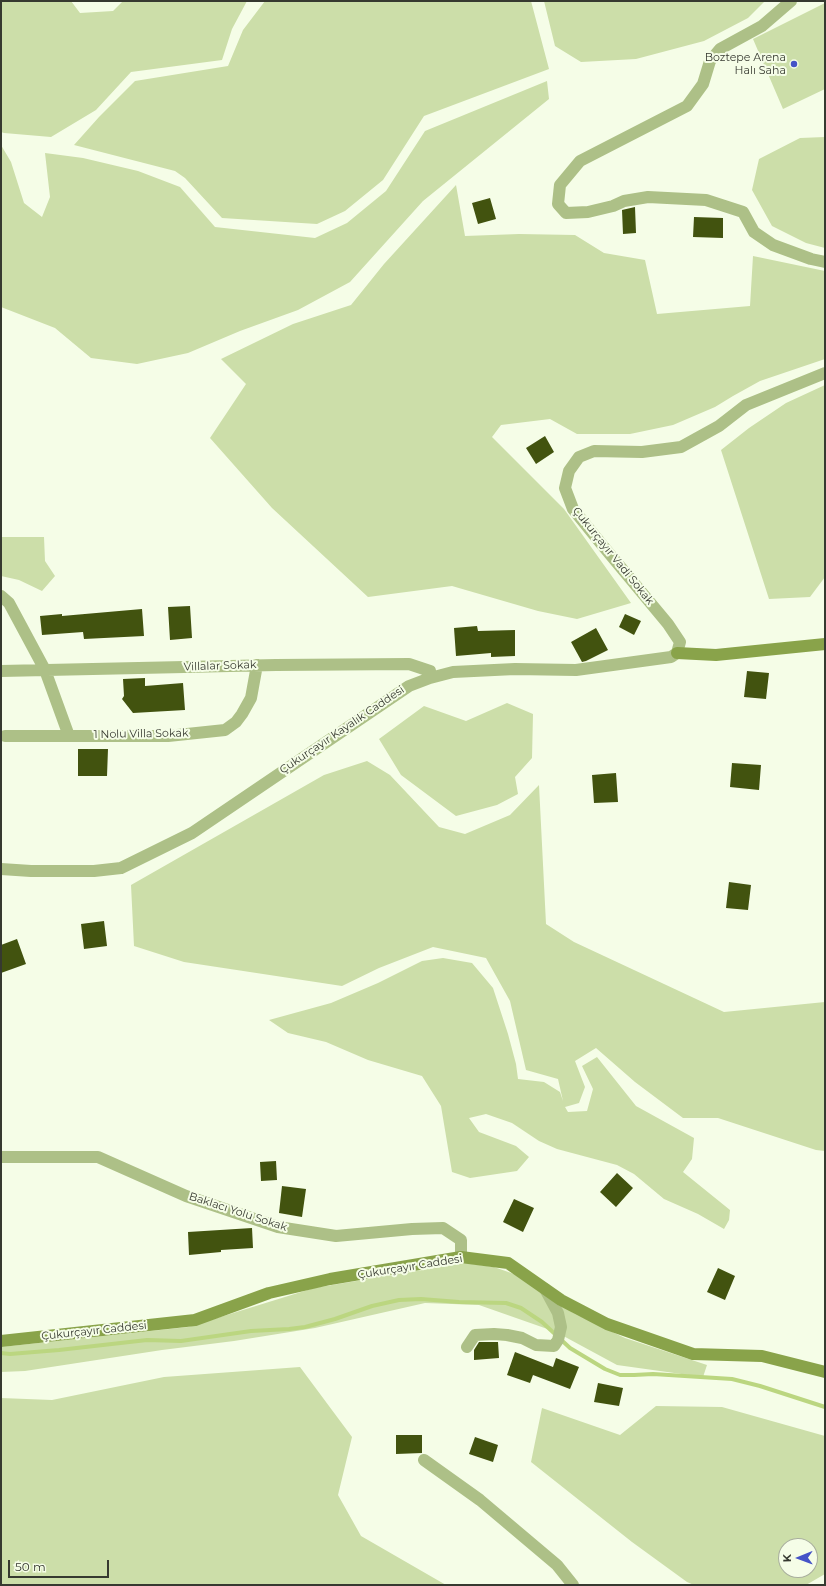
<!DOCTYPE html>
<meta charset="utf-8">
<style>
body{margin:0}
#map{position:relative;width:826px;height:1586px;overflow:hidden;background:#f5fde7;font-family:Montserrat,sans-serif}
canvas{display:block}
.frame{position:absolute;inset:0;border:2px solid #363930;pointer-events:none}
.north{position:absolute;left:778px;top:1538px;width:40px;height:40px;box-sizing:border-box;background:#f5fde7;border:1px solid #a9af9e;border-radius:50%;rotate:269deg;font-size:11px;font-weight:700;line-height:16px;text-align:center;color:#363930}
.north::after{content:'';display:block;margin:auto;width:14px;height:18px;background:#4553c7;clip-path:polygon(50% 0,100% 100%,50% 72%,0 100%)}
.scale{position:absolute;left:8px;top:1560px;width:101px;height:18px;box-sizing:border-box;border:2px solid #363930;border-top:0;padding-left:5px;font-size:12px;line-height:14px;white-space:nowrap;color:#363930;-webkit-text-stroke:3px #f5fde7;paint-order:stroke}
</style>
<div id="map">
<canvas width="826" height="1586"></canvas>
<div class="frame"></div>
<div class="north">K</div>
<div class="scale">50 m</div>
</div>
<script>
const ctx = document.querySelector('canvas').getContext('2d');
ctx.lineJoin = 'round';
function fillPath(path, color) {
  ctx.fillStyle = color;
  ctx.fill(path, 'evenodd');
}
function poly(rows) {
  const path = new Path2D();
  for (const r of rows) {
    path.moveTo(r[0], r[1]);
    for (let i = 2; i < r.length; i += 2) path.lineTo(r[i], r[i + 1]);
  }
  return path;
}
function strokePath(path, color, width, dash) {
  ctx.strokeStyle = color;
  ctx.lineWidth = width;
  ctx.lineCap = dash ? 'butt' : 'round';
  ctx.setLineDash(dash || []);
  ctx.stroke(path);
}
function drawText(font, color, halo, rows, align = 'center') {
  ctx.font = font + ' Montserrat,sans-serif';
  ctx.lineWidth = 4;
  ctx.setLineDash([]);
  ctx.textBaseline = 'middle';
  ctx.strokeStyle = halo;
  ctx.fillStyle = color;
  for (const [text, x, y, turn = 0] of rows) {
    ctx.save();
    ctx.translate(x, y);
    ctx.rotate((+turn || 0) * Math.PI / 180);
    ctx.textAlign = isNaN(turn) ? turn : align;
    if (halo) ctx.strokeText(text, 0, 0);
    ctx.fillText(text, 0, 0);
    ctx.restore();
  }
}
fillPath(poly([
 [1,1,71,1,80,13,113,11,123,1,247,1,232,29,222,60,131,72,96,110,51,137,4,133,1,132],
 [265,1,531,1,549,69,424,116,383,180,345,211,317,224,222,218,185,178,175,171,74,145,99,117,135,81,228,66,243,30],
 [544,1,765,1,748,18,704,41,636,59,581,62,555,46],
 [825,3,825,89,783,109,753,39],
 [547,81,549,99,423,201,350,282,298,310,240,331,188,353,137,364,91,358,55,328,1,307,1,145,11,162,24,203,42,217,50,197,45,153,83,158,138,171,180,187,215,227,315,238,347,223,386,191,425,131],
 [825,137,825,248,806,243,772,226,752,190,759,159,800,138],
 [456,185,465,236,519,234,575,235,604,253,645,260,657,314,750,306,753,256,825,271,825,359,760,381,733,396,715,407,673,425,630,434,577,434,550,419,501,425,492,437,564,509,631,603,577,619,538,611,452,586,368,597,272,508,210,438,246,384,221,359,293,324,351,305,384,264],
 [825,385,825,577,810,597,769,599,721,450,749,428,786,403],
 [1,537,44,537,45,561,55,576,42,591,19,580,1,576],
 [507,703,533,714,532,758,515,777,518,794,497,805,456,816,401,775,379,739,424,706,466,721],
 [367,761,390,775,439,827,465,834,510,815,539,785,546,924,574,942,724,1012,825,1002,825,1151,816,1150,718,1118,683,1118,635,1082,596,1048,575,1061,585,1087,579,1103,565,1107,568,1112,587,1111,593,1089,582,1066,597,1057,636,1106,694,1138,692,1159,683,1172,730,1210,729,1220,724,1229,698,1214,664,1199,634,1174,617,1165,557,1149,539,1141,512,1123,486,1114,469,1118,479,1132,516,1146,529,1157,517,1171,470,1178,452,1172,441,1106,422,1076,368,1060,326,1042,288,1033,269,1020,331,1003,378,983,422,961,443,958,472,963,493,988,508,1034,516,1064,518,1079,544,1082,560,1092,563,1101,558,1079,526,1070,510,1001,486,958,433,947,379,968,342,986,184,962,134,946,131,885,324,775],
 [465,1263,494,1267,514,1274,575,1314,625,1338,707,1365,703,1377,617,1365,556,1332,479,1305,425,1303,315,1328,234,1341,162,1350,25,1371,1,1372,1,1347,188,1327,314,1288],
 [300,1367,352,1437,338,1495,361,1536,446,1585,1,1585,1,1398,52,1400,164,1377],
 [656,1406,722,1407,825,1436,825,1574,806,1585,694,1585,687,1582,632,1542,531,1462,542,1408,620,1435],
 [786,1546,810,1546,810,1570,786,1570]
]), '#ccdea9');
strokePath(poly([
 [1,1353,10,1354,59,1350,147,1340,181,1341,251,1331,289,1329,305,1327,335,1319,372,1306,399,1300,421,1299,459,1302,506,1303,521,1308,542,1322,570,1348,605,1369,620,1375,634,1375,653,1374,732,1379,760,1386,825,1407]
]), '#bbd680', 4);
fillPath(poly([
 [490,198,496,219,478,224,472,203],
 [635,207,636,233,623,234,622,210],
 [694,217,723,218,723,238,693,237],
 [545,436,554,452,536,464,526,448],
 [190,606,192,638,170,640,168,607],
 [142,609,144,636,84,639,83,632,42,635,40,616,62,614,62,616],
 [625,614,641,621,634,635,619,627],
 [477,626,478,631,515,630,515,656,491,657,491,653,456,656,454,628],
 [596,628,608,650,586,661,582,662,571,642],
 [747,671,769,673,766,699,744,697],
 [145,678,145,686,183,683,185,710,133,713,122,699,124,696,123,679],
 [78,749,108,749,107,776,78,776],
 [732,763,761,765,759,790,730,787],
 [616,773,618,802,594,803,592,775],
 [729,882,751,885,748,910,726,908],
 [104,921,107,946,84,949,81,924],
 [17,939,26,964,1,973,1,945],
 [276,1161,277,1180,261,1181,260,1162],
 [617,1173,633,1188,616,1207,600,1192],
 [282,1186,306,1189,302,1217,279,1213],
 [514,1199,534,1208,523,1232,503,1222],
 [252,1228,253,1248,221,1250,221,1252,189,1255,188,1232],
 [718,1268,735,1276,725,1300,707,1292],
 [479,1342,498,1342,499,1358,474,1360,474,1350],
 [515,1352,553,1367,556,1358,579,1367,570,1389,533,1375,530,1383,507,1375],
 [598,1383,623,1388,619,1406,594,1402],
 [396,1435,422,1435,422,1453,396,1454],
 [475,1437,498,1445,493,1462,469,1454]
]), '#42530f');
strokePath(poly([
 [791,1,762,26,720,49,710,61,703,84,687,106,580,161,560,185,558,204,566,213,588,212,613,206,624,201,648,197,706,200,743,212,754,232,773,245,811,259,825,262],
 [1,596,9,603,45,670,69,736],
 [1,671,276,665,409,664,430,671,430,678],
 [5,736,168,736,225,730,236,722,242,714,251,698,257,665],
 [1,869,31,871,94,871,121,868,192,833,409,686,430,678,453,672,515,669,576,670,671,657,677,653,680,642,668,624,603,546,573,509,565,488,569,471,579,457,594,451,642,452,681,447,719,426,746,405,825,373],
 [1,1157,98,1157,186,1196,278,1227,336,1236,412,1229,443,1228,461,1240,461,1257],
 [467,1347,475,1335,494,1334,507,1335,522,1338,536,1345,554,1346,558,1340,561,1327,558,1313,545,1289],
 [424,1460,480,1500,557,1565,573,1585]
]), '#adc087', 12);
strokePath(poly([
 [677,653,716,655,825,644],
 [1,1341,195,1320,269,1293,330,1279,461,1257,508,1263,561,1300,607,1324,693,1354,762,1356,825,1372]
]), '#89a34a', 12);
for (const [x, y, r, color] of [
 [794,64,4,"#4553c7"]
]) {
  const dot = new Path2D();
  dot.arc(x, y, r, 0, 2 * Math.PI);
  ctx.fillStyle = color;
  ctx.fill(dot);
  strokePath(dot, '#f5fde7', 1.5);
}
drawText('11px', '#363930', '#f5fde7', [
 ["Boztepe Arena",786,58],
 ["Halı Saha",786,71]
], 'right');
drawText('11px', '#363930', '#f5fde7', [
 ["Çukurçayır Vadi Sokak",613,556,51],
 ["Villalar Sokak",220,666,-2],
 ["Çukurçayır Kayalık Caddesi",342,730,-34],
 ["1 Nolu Villa Sokak",141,734,-1],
 ["Baklacı Yolu Sokak",238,1212,18],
 ["Çukurçayır Caddesi",410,1267,-9],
 ["Çukurçayır Caddesi",94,1331,-6]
]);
</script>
